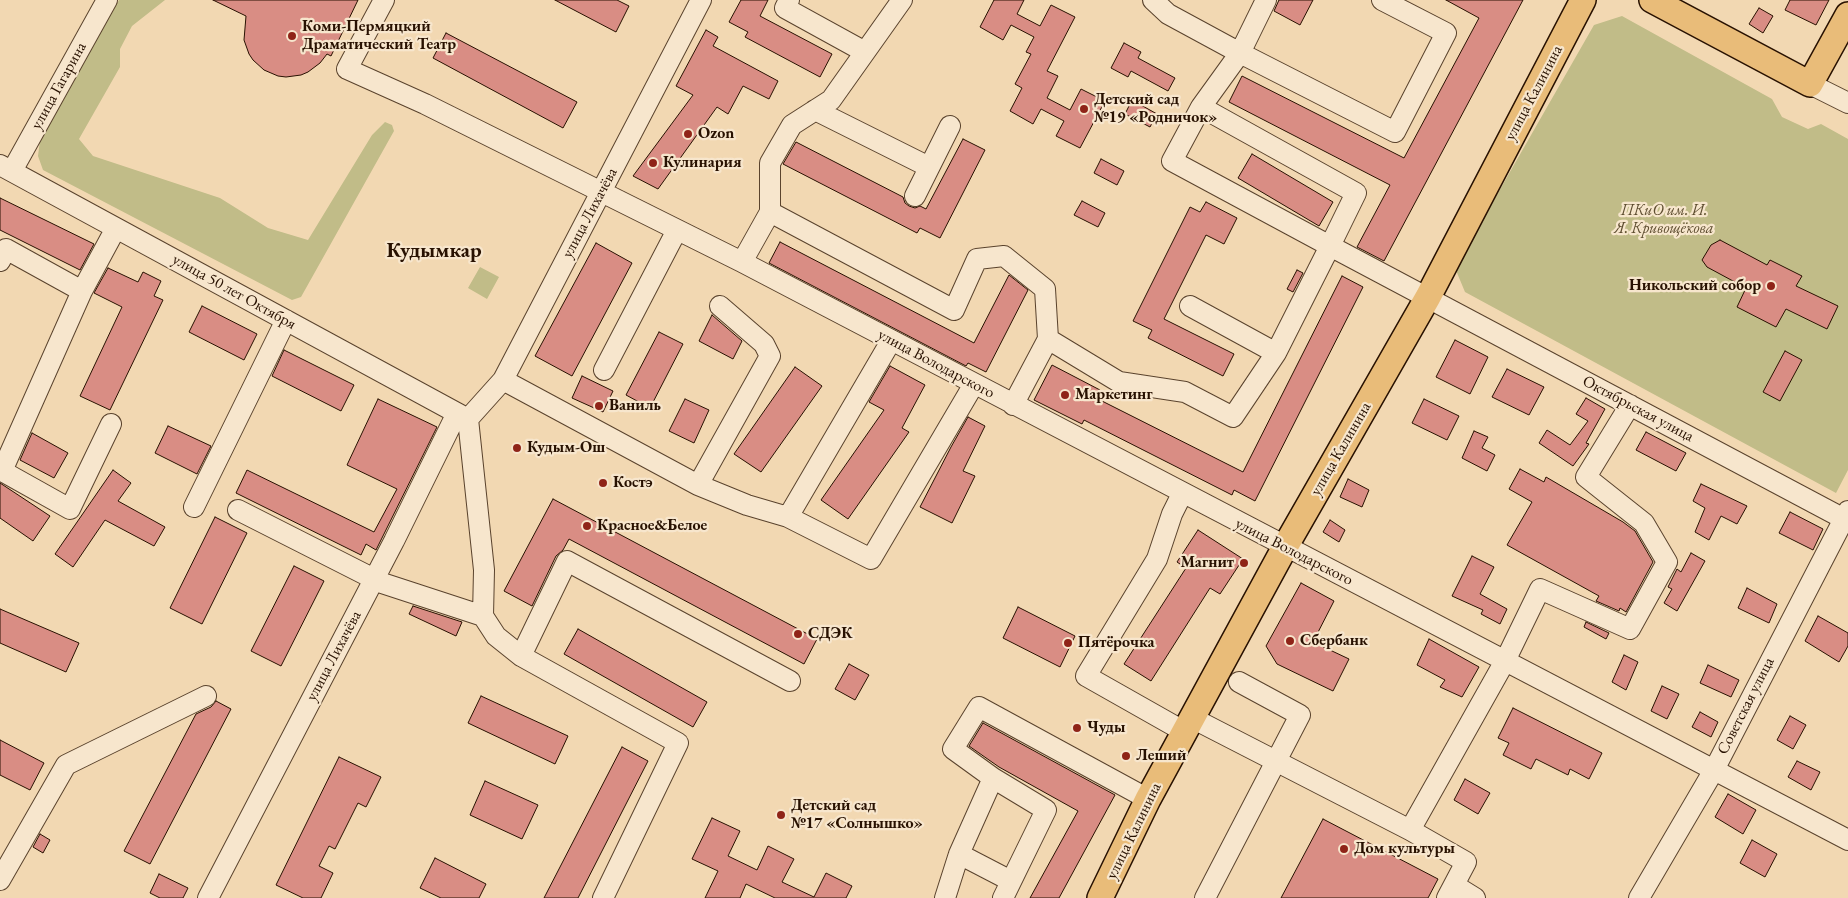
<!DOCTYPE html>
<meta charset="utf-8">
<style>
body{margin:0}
canvas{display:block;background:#f2d8b2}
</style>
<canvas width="1848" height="898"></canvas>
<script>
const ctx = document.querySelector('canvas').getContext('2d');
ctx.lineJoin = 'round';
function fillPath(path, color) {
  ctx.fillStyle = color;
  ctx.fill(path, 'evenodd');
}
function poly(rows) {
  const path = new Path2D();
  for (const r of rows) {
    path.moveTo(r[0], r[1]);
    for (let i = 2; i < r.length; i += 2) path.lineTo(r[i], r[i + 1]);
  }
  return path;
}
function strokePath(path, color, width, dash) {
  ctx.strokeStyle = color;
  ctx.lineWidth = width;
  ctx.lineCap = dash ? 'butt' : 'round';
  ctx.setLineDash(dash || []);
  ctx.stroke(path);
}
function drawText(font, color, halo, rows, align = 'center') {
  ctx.font = font + ' "EB Garamond",serif';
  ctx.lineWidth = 4.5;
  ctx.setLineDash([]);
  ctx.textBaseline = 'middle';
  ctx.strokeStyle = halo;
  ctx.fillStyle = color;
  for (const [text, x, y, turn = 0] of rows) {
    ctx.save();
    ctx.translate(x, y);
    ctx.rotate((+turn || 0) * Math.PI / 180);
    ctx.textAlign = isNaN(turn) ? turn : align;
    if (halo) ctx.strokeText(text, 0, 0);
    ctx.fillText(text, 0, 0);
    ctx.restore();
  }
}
fillPath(poly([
 [119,0,165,0,132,26,120,49,120,67,79,139,93,156,220,198,268,228,308,240,372,135,385,122,392,125,394,131,301,297,292,300,43,170,38,156,40,140],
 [1622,16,1772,99,1782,117,1808,129,1821,124,1848,139,1848,470,1836,493,1465,292,1455,268,1594,25],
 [480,267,499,277,487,299,468,288]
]), '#c1bc88');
const building = poly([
 [213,0,358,0,331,56,327,54,320,63,308,72,301,75,286,77,278,76,264,70,253,60,249,54,244,40,246,16,213,0],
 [555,0,617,0,629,6,616,32,555,0],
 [741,0,768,0,760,16,832,54,820,77,745,37,748,32,729,22,741,0],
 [994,0,1024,0,1017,14,1040,26,1051,5,1075,17,1047,71,1058,76,1047,98,1070,110,1081,89,1105,101,1080,148,1056,136,1064,121,1041,109,1033,124,1010,111,1022,88,1015,84,1031,54,1026,52,1034,37,1011,25,1003,40,980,27,994,0],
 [1279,0,1313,0,1300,25,1274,11,1279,0],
 [1446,0,1523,0,1384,261,1357,247,1390,185,1229,102,1242,76,1404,158,1479,18,1446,0],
 [1790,0,1829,0,1816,25,1785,10,1790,0],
 [1759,8,1773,16,1763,33,1749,24,1759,8],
 [706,30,718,37,713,46,778,81,769,99,743,86,728,114,717,107,658,189,633,176,693,95,676,86,706,30],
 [446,33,577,102,563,128,433,58,446,33],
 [1124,43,1141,52,1138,58,1175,78,1168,91,1131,71,1128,77,1111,68,1124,43],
 [1132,100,1157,114,1150,127,1125,114,1132,100],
 [963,139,985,150,940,238,920,228,917,233,783,164,796,142,903,197,905,203,909,206,915,208,920,206,926,209,963,139],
 [1252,154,1333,202,1319,226,1238,178,1252,154],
 [1101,159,1124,171,1117,185,1094,173,1101,159],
 [0,198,94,244,80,270,0,230,0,198],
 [1082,201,1105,213,1098,227,1074,215,1082,201],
 [1206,202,1237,218,1224,244,1206,235,1164,319,1234,354,1223,376,1148,338,1152,330,1133,321,1190,207,1200,212,1206,202],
 [1720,240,1767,265,1770,260,1802,276,1796,286,1838,306,1827,329,1786,309,1776,327,1737,307,1746,288,1707,267,1702,260,1711,245,1720,240],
 [780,242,974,343,1009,275,1028,290,986,372,968,363,966,366,769,263,780,242],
 [596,243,632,263,572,376,535,356,596,243],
 [108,268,138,282,143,272,161,281,154,296,163,300,110,410,80,396,122,307,94,293,108,268],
 [1297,270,1303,273,1293,292,1287,289,1297,270],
 [1342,276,1363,287,1255,501,1234,490,1232,495,1084,420,1082,424,1034,400,1052,365,1100,390,1096,398,1243,472,1342,276],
 [202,306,257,334,244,360,189,332,202,306],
 [712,315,742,341,733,359,699,341,712,315],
 [659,332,683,344,650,408,626,395,659,332],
 [1455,340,1488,357,1470,394,1436,377,1455,340],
 [284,350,354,385,341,411,272,376,284,350],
 [1785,351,1802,360,1780,401,1763,392,1785,351],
 [890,366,925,385,902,428,909,432,848,519,821,500,884,410,869,402,890,366],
 [795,367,822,386,761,472,734,454,795,367],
 [1507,369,1544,387,1529,415,1492,397,1507,369],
 [582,376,613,391,603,412,572,398,582,376],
 [1586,398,1605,409,1586,443,1589,444,1573,466,1539,443,1547,430,1570,445,1588,421,1576,414,1586,398],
 [378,399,437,427,376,550,366,544,361,555,236,493,247,470,374,532,397,489,347,465,378,399],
 [685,399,709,410,694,443,669,431,685,399],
 [1424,399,1459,416,1447,440,1412,423,1424,399],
 [968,417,985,426,963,471,975,476,952,523,920,507,951,447,968,417],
 [168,426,211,446,197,474,155,453,168,426],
 [1474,431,1488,437,1482,448,1495,455,1487,471,1462,458,1474,431],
 [1646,432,1686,453,1676,471,1636,450,1646,432],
 [32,433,68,453,54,478,20,460,32,433],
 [1520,469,1544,482,1546,477,1623,522,1635,531,1653,562,1626,612,1620,608,1619,611,1596,601,1599,596,1507,545,1532,502,1509,489,1520,469],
 [113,470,131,483,118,501,165,527,154,546,105,520,73,567,55,554,113,470],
 [1348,479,1369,490,1362,507,1340,497,1348,479],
 [0,483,50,516,33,541,0,518,0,483],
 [1701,484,1747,506,1737,524,1721,516,1709,540,1695,532,1705,508,1693,501,1701,484],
 [553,499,817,639,804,664,569,539,563,550,556,556,532,606,504,591,553,499],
 [1790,512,1823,529,1813,550,1779,533,1790,512],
 [215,517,247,533,202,624,170,608,215,517],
 [1330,520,1345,530,1339,542,1323,532,1330,520],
 [1198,530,1243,559,1220,594,1210,588,1151,681,1124,664,1186,568,1177,562,1198,530],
 [1691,553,1705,561,1677,611,1664,603,1672,589,1668,587,1677,569,1681,572,1691,553],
 [1472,556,1494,567,1480,594,1507,609,1500,624,1481,614,1483,610,1452,596,1472,556],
 [294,566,324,581,281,666,251,651,294,566],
 [1301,583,1334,601,1313,642,1349,659,1333,691,1277,664,1266,646,1301,583],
 [1747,588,1777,604,1769,623,1738,608,1747,588],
 [413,606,462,622,456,636,409,614,413,606],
 [1018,607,1075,636,1060,667,1003,638,1018,607],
 [0,609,79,643,66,672,0,643,0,609],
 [1818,616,1848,633,1848,646,1839,662,1805,641,1818,616],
 [1586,622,1609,633,1606,639,1584,627,1586,622],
 [578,629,707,702,693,727,564,654,578,629],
 [1429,639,1479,667,1462,697,1440,687,1445,680,1417,665,1429,639],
 [1624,655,1638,662,1626,690,1612,682,1624,655],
 [849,664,869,675,855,700,835,689,849,664],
 [1708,665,1739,680,1731,697,1700,683,1708,665],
 [1662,686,1679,694,1667,719,1651,711,1662,686],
 [481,696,568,736,555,764,468,723,481,696],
 [216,701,231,709,150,864,124,851,196,714,211,707,216,701],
 [1513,708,1602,753,1589,779,1570,769,1568,775,1536,759,1531,769,1503,755,1509,743,1498,738,1513,708],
 [1700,712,1718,722,1711,737,1692,727,1700,712],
 [1790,716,1806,725,1793,749,1777,740,1790,716],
 [983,723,1115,795,1059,898,1030,898,1078,811,999,767,969,746,983,723],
 [0,740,44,763,30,790,0,775,0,740],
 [622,747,648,761,578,898,544,898,622,747],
 [339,757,381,777,366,807,358,803,335,849,329,846,319,866,333,873,321,898,303,898,276,885,339,757],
 [1797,761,1820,772,1811,790,1788,777,1797,761],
 [1465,779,1490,793,1478,814,1454,800,1465,779],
 [485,781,538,805,522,839,470,815,485,781],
 [1728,794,1756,810,1743,834,1715,817,1728,794],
 [712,818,740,831,728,856,757,870,768,846,794,859,782,882,814,897,826,873,852,886,846,898,775,898,746,884,740,898,705,898,718,871,692,859,712,818],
 [1323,819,1438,879,1428,898,1281,898,1323,819],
 [40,834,50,840,43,853,33,847,40,834],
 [1752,840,1777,854,1765,877,1740,863,1752,840],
 [435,858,486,884,479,898,441,898,420,888,435,858],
 [159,874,188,888,183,898,160,898,150,893,159,874]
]);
fillPath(building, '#d98d84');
strokePath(building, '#281101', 1);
const minor = poly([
 [384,0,347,69,425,104,742,262,1848,840],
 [789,0,785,8,865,52],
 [1153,0,1168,14,1240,53,1395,132,1446,33,1382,0],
 [1266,0,1240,53,1201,107,1356,193,1330,246,1848,521],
 [1810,84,1848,103],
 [815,110,929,167],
 [0,165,468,419],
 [12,171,107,0],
 [915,196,950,126],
 [770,212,770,163,792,125,831,100,902,0],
 [0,261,6,249,82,291,116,228],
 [742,262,770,212,954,310,977,259,1004,256,1045,289,1048,339,1013,405],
 [82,291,2,471,70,509,111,424],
 [1190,306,1276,353],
 [1048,339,1119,382,1185,392,1233,417,1276,353,1330,246,1172,161,1201,107],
 [604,370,677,230],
 [503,380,698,485,747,505,788,517,871,559,974,384],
 [468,419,484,570,483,616,496,636,521,656,678,743,603,898],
 [468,419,503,380,701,0],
 [698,485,770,356,764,344,720,306],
 [1182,494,1172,514,1157,559,1086,676,1185,732],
 [194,507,286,320],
 [238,510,382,583,483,616],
 [788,517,891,341],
 [521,656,567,561,790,681],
 [1192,718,1410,830,1505,661,1540,589,1630,629,1667,562,1644,523,1586,477,1630,405],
 [993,778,1046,810,1003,898],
 [1410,830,1466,862,1447,898],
 [959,854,1011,881],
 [0,880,66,765,206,696],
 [1454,885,1475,898],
 [208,898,394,541,457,413],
 [945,898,959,854,993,778,953,749,979,707,1148,799],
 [1205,898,1300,715,1239,682],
 [1639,898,1714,770,1848,511]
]);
const major = poly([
 [1652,0,1810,84,1848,15],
 [1100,898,1148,799,1285,547,1428,297,1583,0]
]);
strokePath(minor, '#5a432d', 22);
strokePath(major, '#281101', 28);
strokePath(minor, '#f7e6cd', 20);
strokePath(major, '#e9bc79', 25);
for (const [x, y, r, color] of [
 [292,36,5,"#8f2418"],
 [1084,109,5,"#8f2418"],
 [688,134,5,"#8f2418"],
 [653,163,5,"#8f2418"],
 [1771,286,5,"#8f2418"],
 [1065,395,5,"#8f2418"],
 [599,406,5,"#8f2418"],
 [517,448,5,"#8f2418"],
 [603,483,5,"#8f2418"],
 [587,526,5,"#8f2418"],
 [1244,563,5,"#8f2418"],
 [798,634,5,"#8f2418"],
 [1290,641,5,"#8f2418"],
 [1068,643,5,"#8f2418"],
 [1077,728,5,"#8f2418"],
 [1126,756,5,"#8f2418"],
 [781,815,5,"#8f2418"],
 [1344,849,5,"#8f2418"]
]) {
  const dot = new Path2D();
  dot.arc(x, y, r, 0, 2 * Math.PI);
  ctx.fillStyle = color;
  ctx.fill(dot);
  strokePath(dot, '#f7e6cd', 2);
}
drawText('bold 16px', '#281101', '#f7e6cd', [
 ["Коми-Пермяцкий",302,27],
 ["Драматический Театр",302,45],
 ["Детский сад",1094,100],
 ["№19 «Родничок»",1094,118],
 ["Ozon",698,134],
 ["Кулинария",663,163],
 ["Никольский собор",1761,286,"right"],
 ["Маркетинг",1075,395],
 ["Ваниль",609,406],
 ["Кудым-Ош",527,448],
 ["Костэ",613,483],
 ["Красное&Белое",597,526],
 ["Магнит",1234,563,"right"],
 ["СДЭК",808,634],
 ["Сбербанк",1300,641],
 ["Пятёрочка",1078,643],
 ["Чуды",1087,728],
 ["Леший",1136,756],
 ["Детский сад",791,806],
 ["№17 «Солнышко»",791,824],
 ["Дом культуры",1354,849]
], 'left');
drawText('16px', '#281101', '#f7e6cd', [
 ["улица Гагарина",59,86,-61],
 ["улица Калинина",1534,93,-62],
 ["улица Лихачёва",590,213,-62],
 ["улица 50 лет Октября",234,292,29],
 ["улица Володарского",936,364,28],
 ["Октябрьская улица",1638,409,28],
 ["улица Калинина",1341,449,-60],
 ["улица Володарского",1294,552,27],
 ["улица Лихачёва",334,656,-62],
 ["Советская улица",1746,706,-63],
 ["улица Калинина",1134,831,-64]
]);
drawText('italic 16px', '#5e4d30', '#f7e6cd', [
 ["ПКиО им. И.",1664,211],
 ["Я. Кривощёкова",1664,229]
]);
drawText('bold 21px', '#281101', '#f7e6cd', [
 ["Кудымкар",434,251]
]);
</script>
